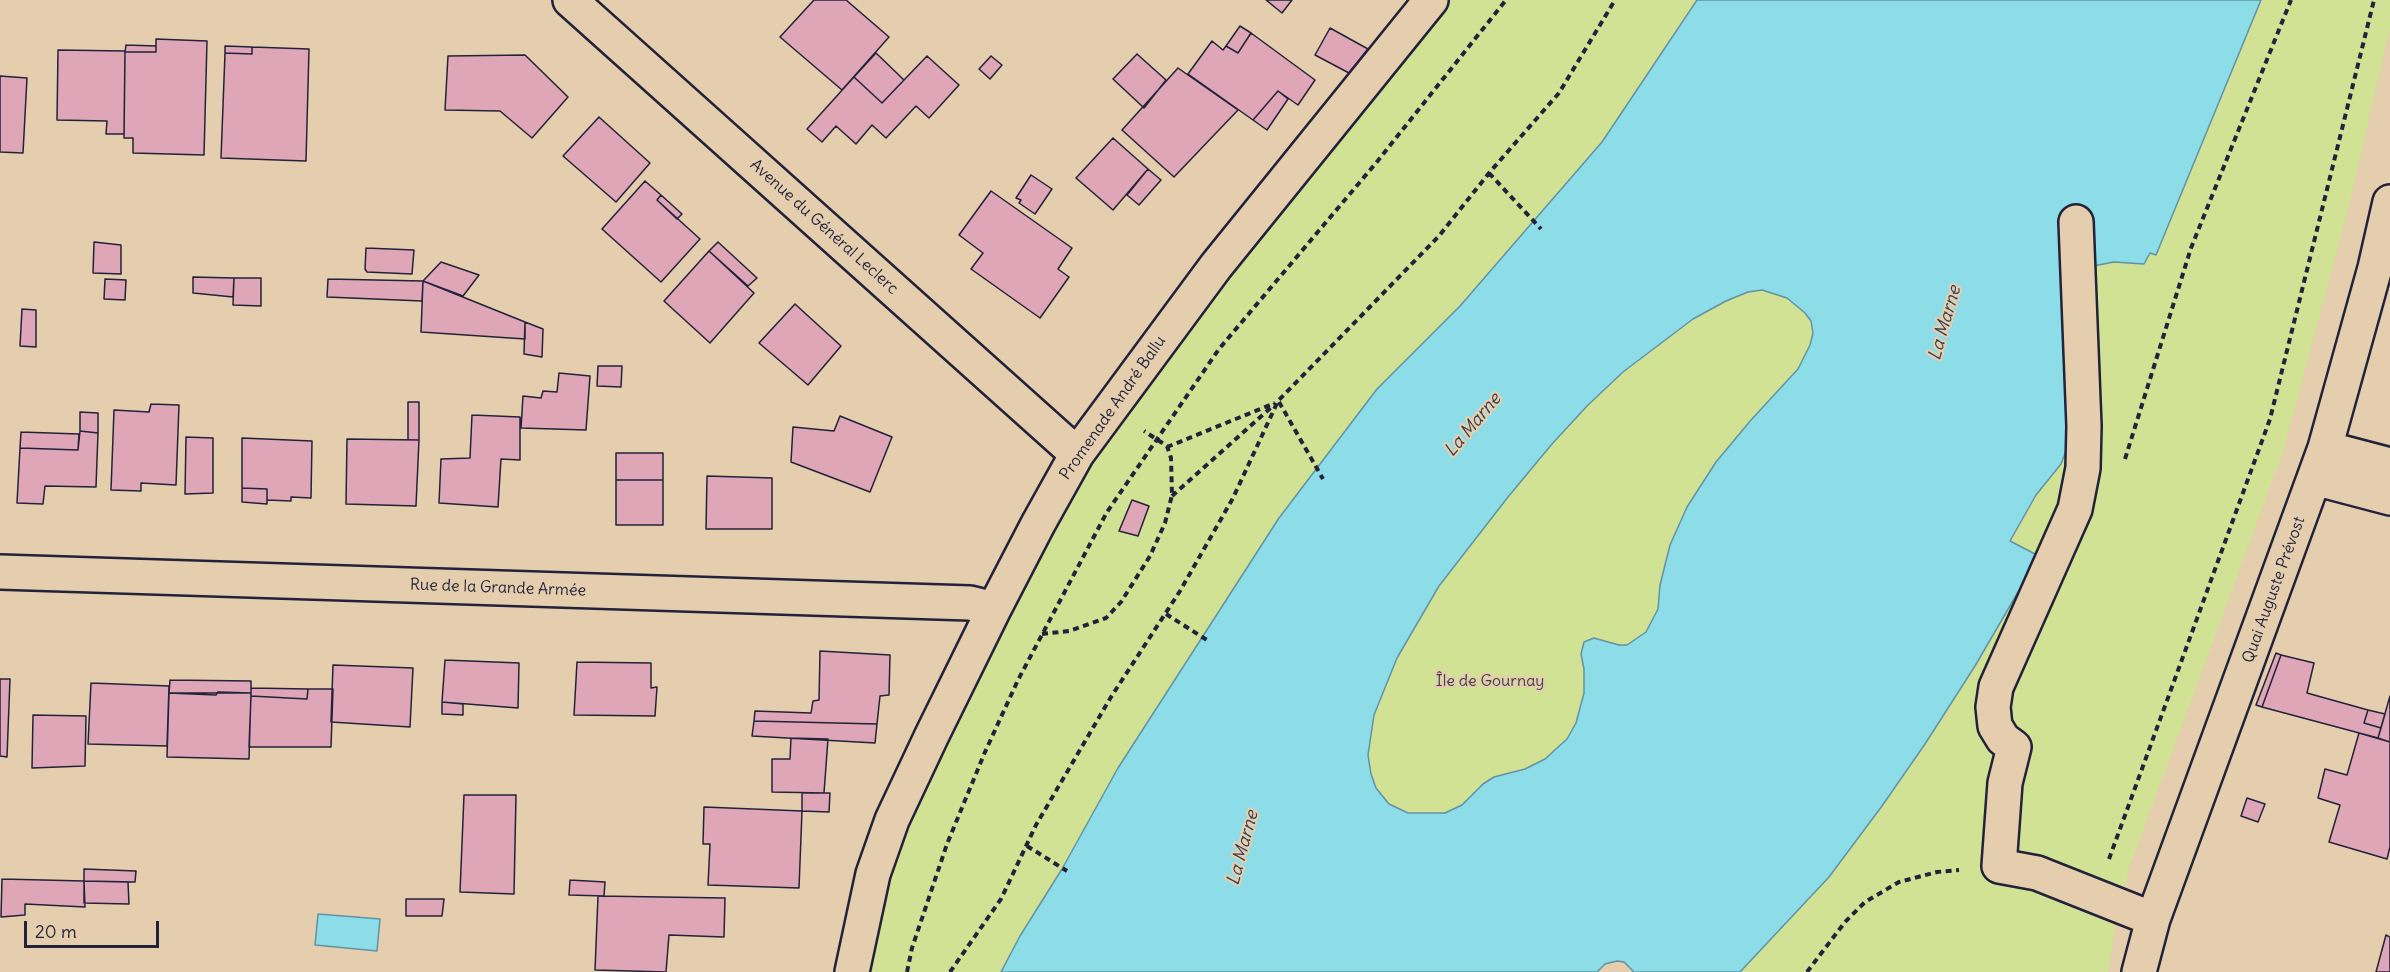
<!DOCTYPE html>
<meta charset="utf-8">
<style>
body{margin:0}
#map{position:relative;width:2390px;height:972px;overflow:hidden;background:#e5ceae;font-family:Delius,sans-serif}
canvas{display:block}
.scale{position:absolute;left:24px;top:921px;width:135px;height:27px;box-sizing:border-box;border:3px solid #22223b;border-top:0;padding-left:8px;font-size:18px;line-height:21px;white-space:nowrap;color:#22223b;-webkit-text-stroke:4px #e5ceae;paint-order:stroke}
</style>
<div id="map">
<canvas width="2390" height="972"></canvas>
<div class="scale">20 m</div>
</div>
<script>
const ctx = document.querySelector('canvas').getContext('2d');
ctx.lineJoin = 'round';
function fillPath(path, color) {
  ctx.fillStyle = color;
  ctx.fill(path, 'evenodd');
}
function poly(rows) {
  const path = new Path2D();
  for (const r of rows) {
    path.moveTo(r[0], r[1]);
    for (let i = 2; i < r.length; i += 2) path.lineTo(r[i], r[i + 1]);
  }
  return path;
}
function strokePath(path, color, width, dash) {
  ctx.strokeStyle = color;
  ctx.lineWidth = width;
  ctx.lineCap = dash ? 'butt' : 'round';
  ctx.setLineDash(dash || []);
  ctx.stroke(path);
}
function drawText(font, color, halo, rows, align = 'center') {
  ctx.font = font + ' Delius,sans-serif';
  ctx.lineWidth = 4.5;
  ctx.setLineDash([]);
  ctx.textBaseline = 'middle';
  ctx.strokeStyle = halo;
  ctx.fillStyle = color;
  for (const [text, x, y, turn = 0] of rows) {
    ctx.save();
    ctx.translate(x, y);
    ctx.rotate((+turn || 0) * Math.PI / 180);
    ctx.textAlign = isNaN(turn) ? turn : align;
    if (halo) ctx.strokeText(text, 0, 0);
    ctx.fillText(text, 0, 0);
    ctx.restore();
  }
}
fillPath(poly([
 [1452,0,1760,0,1612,127,1607,135,1612,139,1118,768,1052,886,1052,972,866,972,888,876,917,800,1016,597,1095,456,1215,288,1272,227,1361,109],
 [2261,0,2390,0,2390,27,2351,198,2284,449,2130,866,2117,916,2108,972,1740,972,1829,877,1882,806,1925,744,1975,666,2038,557,2010,541,2036,495,2061,464,2093,266,2114,262,2144,264,2150,253,2156,254],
 [1762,290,1787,298,1805,313,1811,321,1813,333,1810,345,1798,369,1751,420,1716,462,1687,507,1678,527,1660,585,1658,609,1646,632,1627,645,1619,645,1594,638,1582,662,1584,669,1584,693,1576,723,1567,739,1545,759,1525,769,1500,774,1488,780,1462,805,1445,813,1408,813,1389,804,1376,788,1371,774,1368,755,1374,715,1397,658,1439,586,1508,497,1552,444,1587,406,1623,372,1693,319,1726,301,1748,292]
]), '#d2e295');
const water = poly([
 [1697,0,2261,0,2156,255,2150,253,2144,264,2114,262,2093,266,2072,435,2061,464,2036,495,2010,541,2039,556,1975,666,1925,744,1882,806,1829,877,1740,972,1634,972,1624,962,1617,961,1605,964,1597,972,1001,972,1020,936,1062,869,1118,768,1279,518,1377,389,1460,306,1602,142,1697,0],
 [1762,290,1787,298,1805,313,1811,321,1813,333,1810,345,1798,369,1751,420,1716,462,1687,507,1670,545,1660,585,1658,609,1646,632,1627,645,1619,645,1594,638,1584,642,1581,654,1584,669,1584,693,1576,723,1567,739,1545,759,1525,769,1494,777,1483,784,1462,805,1445,813,1408,813,1389,804,1376,788,1371,774,1368,755,1374,715,1397,658,1439,586,1508,497,1552,444,1587,406,1623,372,1693,319,1726,301,1748,292,1762,290],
 [318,914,380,919,377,951,315,945,318,914]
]);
fillPath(water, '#8cdde8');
strokePath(water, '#6292a3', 1.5);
const building = poly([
 [814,0,846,0,889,37,842,90,780,37,814,0],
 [1266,0,1292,0,1282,13,1266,0],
 [1240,26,1251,33,1238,53,1226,46,1240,26],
 [1330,28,1368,49,1349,73,1315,55,1330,28],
 [1251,33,1315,80,1298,105,1278,91,1253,120,1188,74,1212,41,1223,50,1226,46,1238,53,1251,33],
 [156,39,207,41,204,155,133,153,133,138,124,138,125,52,156,52,156,39],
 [126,45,156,46,156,52,125,52,126,45],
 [225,46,252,47,252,54,225,53,225,46],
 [252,47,309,49,306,161,221,158,225,53,252,54,252,47],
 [58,50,125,51,124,134,106,134,107,121,57,120,58,50],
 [876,53,904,80,882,103,854,77,876,53],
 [1137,54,1166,80,1144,108,1113,79,1137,54],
 [525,55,568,97,532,138,500,111,445,110,448,56,525,55],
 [927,56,959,85,929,118,916,106,886,138,872,125,856,144,836,126,822,142,807,129,854,77,882,103,927,56],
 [991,56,1002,65,990,79,979,69,991,56],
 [1178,68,1238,110,1174,177,1122,130,1178,68],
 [0,76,27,78,23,153,0,152,0,76],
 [1278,91,1288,99,1267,130,1253,120,1278,91],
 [599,117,650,163,616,202,563,156,599,117],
 [1113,138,1148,169,1113,210,1076,178,1113,138],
 [1148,169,1161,180,1139,205,1127,195,1148,169],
 [1031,175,1052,189,1035,214,1019,203,1021,200,1016,198,1031,175],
 [645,181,661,195,657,200,700,239,661,282,602,229,645,181],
 [991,191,1072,248,1058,269,1069,277,1040,318,971,269,983,253,959,235,991,191],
 [661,195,682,214,677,219,657,200,661,195],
 [94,242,121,245,121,274,93,273,94,242],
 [718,242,757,278,748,286,709,251,718,242],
 [366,248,414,250,412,274,367,272,365,269,366,248],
 [709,251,754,293,710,343,664,301,709,251],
 [441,262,479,275,463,296,423,281,441,262],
 [193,277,234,278,233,297,193,293,193,277],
 [234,278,261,278,261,306,233,305,234,278],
 [105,279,126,280,125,300,104,299,105,279],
 [328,279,423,281,422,301,327,297,328,279],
 [423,281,525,322,525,339,421,332,423,281],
 [795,304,841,346,808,385,759,343,795,304],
 [22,309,36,310,36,347,20,346,22,309],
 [525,322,543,329,542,357,524,354,525,322],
 [598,366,622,366,621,387,597,386,598,366],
 [559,373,590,376,586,430,521,428,523,396,541,398,543,391,557,392,559,373],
 [408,402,419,402,419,440,408,440,408,402],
 [151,404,179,405,176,485,141,483,141,491,111,490,114,410,149,412,151,404],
 [80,412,98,413,98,433,80,431,80,412],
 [472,415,520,417,520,460,501,459,498,507,439,503,441,459,470,458,472,415],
 [840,416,892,437,870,492,791,462,793,427,834,431,840,416],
 [80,431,98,433,96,487,45,486,43,504,17,503,20,448,78,450,80,431],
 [21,432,79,434,78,450,20,448,21,432],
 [186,437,213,438,213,493,185,494,186,437],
 [242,438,312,441,311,498,291,497,291,501,267,500,267,489,242,488,242,438],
 [347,439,419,440,416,506,346,504,347,439],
 [616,453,663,453,663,480,616,480,616,453],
 [707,476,772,478,772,529,706,529,707,476],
 [616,480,663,480,663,525,616,525,616,480],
 [242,488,267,489,267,504,242,502,242,488],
 [1132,500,1149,506,1138,536,1119,531,1132,500],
 [820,651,890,655,889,695,880,696,877,724,754,721,755,711,811,713,813,701,819,700,820,651],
 [2276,653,2281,655,2262,707,2256,705,2276,653],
 [2281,655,2314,663,2307,693,2368,710,2364,723,2381,728,2378,738,2262,707,2281,655],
 [445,660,519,663,518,708,442,702,445,660],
 [577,662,651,663,651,688,657,687,655,716,574,715,577,662],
 [333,665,413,668,410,727,331,722,333,665],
 [0,679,10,679,7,757,0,756,0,679],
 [170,680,251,681,251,693,169,693,170,680],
 [91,683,169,686,167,746,88,744,91,683],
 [251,688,308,689,307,699,251,696,251,688],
 [308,689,333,689,331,747,249,747,251,696,307,699,308,689],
 [218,692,251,693,249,759,167,757,169,693,216,695,218,692],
 [2390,696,2390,742,2378,738,2390,696],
 [442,702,463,704,463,715,442,714,442,702],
 [2368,710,2385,714,2381,728,2364,723,2368,710],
 [33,715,86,716,85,766,32,768,33,715],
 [754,721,877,724,875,743,752,736,754,721],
 [2359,733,2390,742,2390,847,2387,859,2329,842,2340,805,2318,798,2325,769,2347,775,2359,733],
 [791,738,828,739,824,793,772,792,772,759,790,759,791,738],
 [802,793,830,793,829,812,802,811,802,793],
 [464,795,516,795,514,894,460,892,464,795],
 [2247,798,2265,804,2258,822,2241,816,2247,798],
 [704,807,802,811,799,888,708,885,710,844,703,844,704,807],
 [84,869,136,871,135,882,84,881,84,869],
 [2,879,84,881,85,907,25,904,25,915,1,917,2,879],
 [570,880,605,882,604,896,569,895,570,880],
 [84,881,128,882,129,904,84,903,84,881],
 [598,896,725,898,724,937,669,935,666,972,595,970,598,896],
 [406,899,444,899,442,916,406,916,406,899],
 [2386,935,2390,937,2390,972,2376,972,2386,935]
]);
fillPath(building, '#dea6b7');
strokePath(building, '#22223b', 1.5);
const minor = poly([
 [570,0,1077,454],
 [2076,222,2084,426,2083,468,2075,509,1996,687,1993,707,1995,726,2003,739,2014,747,2005,783,1999,866,2037,873,2153,919],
 [2325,448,2390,465],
 [2314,478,2390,498],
 [0,572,970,603,994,609],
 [852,972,873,874,892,820,932,735,994,609,1038,524,1077,454,1216,266,1431,0],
 [2139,972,2153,919,2325,448,2375,268,2390,202]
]);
strokePath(minor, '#22223b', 38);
strokePath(poly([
 [1489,173,1541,229],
 [1279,402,1323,479],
 [1167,447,1275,403],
 [2125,459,2191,248,2291,0],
 [1172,496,1275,404],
 [1166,614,1207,640],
 [1042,634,1069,631,1106,618,1121,602,1150,556,1165,523,1172,495,1171,458,1167,446,1144,431],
 [1027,846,1067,871],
 [2109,859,2270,419,2374,0],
 [907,972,912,948,947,844,985,752,1018,680,1107,512,1219,349,1376,163,1506,0],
 [950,972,1001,899,1036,825,1111,697,1180,591,1233,498,1278,401,1439,236,1489,173,1559,93,1615,0],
 [1807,972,1845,922,1865,902,1899,882,1937,872,1959,870]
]), '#22223b', 4, [6, 4.5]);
strokePath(minor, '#e5ceae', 33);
drawText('16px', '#22223b', '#e5ceae', [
 ["Avenue du Général Leclerc",824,227,42],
 ["Promenade André Ballu",1113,408,-55],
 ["Rue de la Grande Armée",498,588,2],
 ["Quai Auguste Prévost",2274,590,-70]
]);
drawText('16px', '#3c3f48', '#e5ceae', [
 ["Île de Gournay",1490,681]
]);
drawText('italic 18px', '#323e55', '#e5ceae', [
 ["La Marne",1945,323,-74],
 ["La Marne",1473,425,-50],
 ["La Marne",1243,848,-75]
]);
</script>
